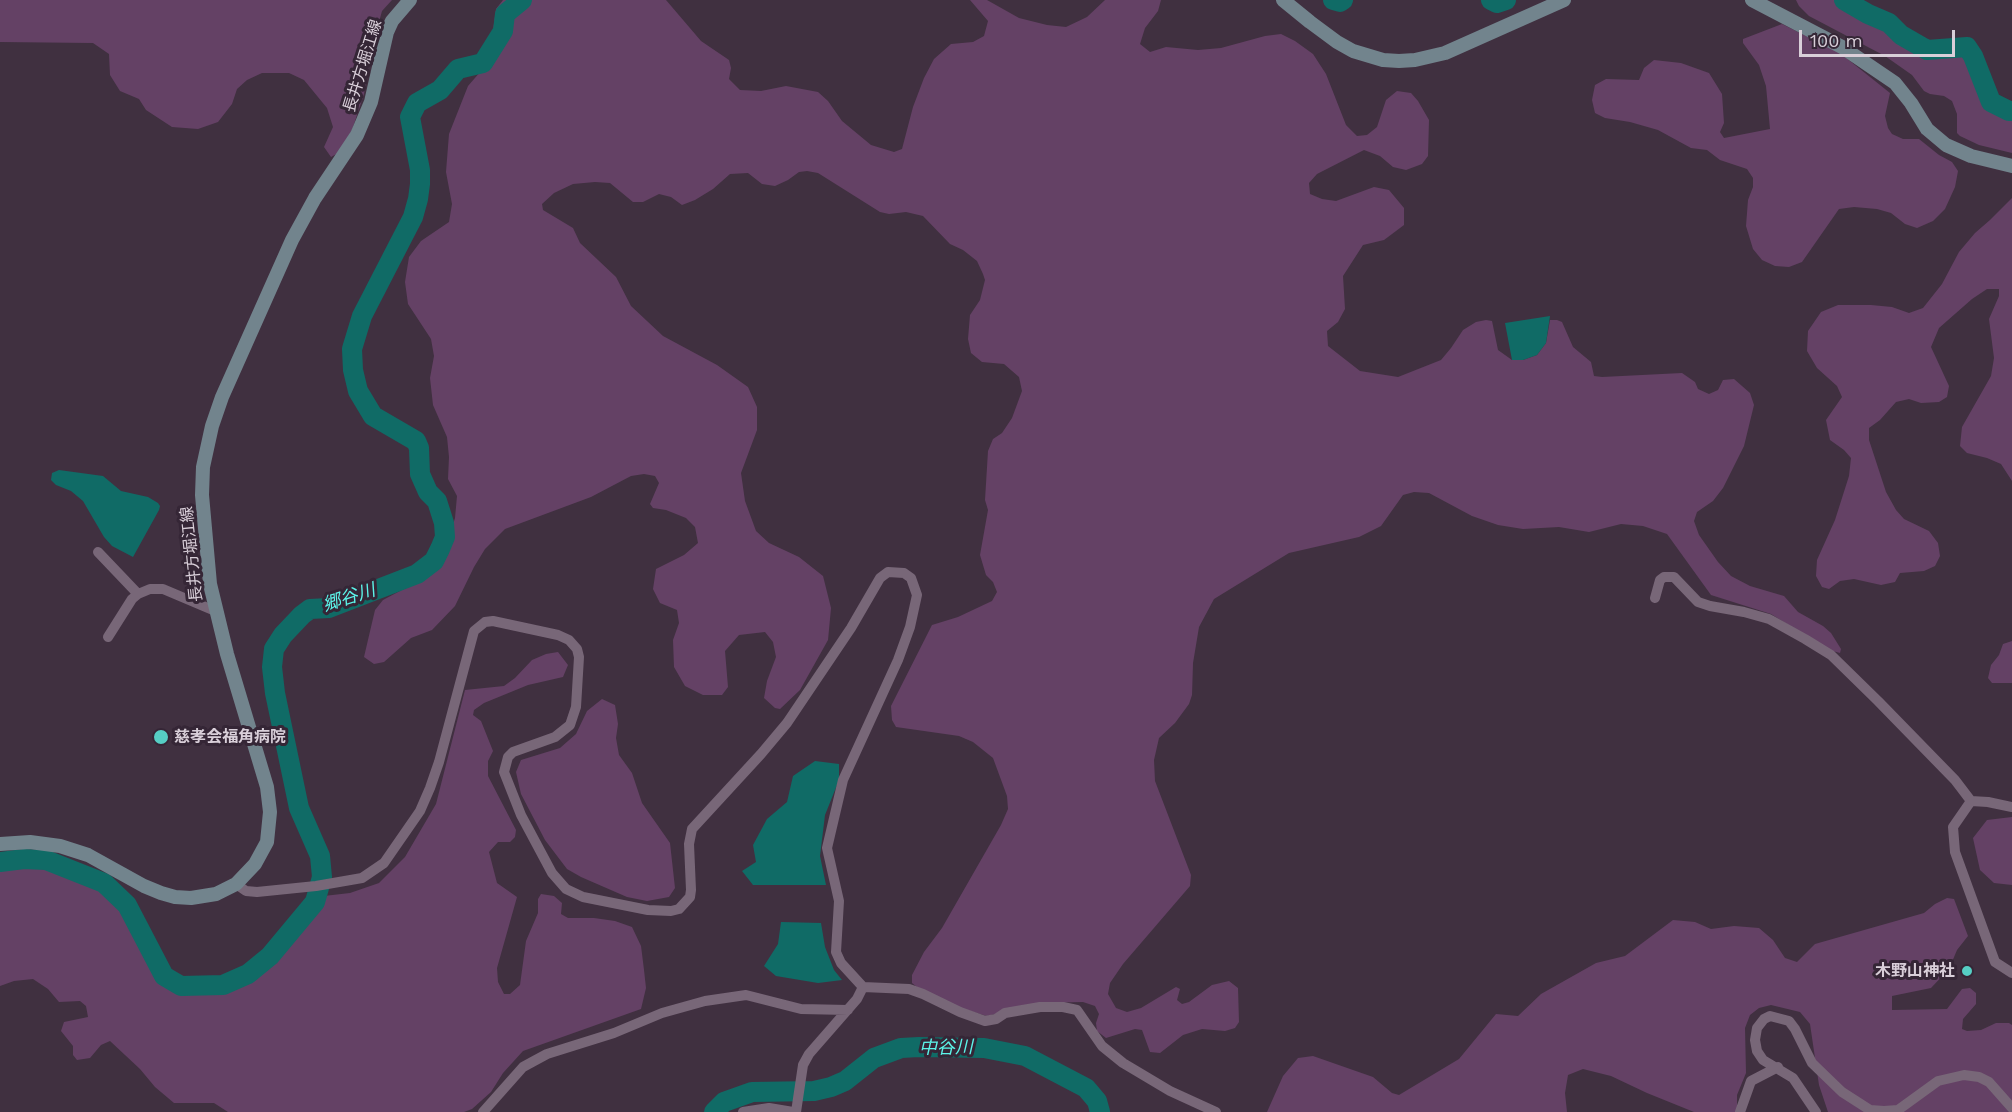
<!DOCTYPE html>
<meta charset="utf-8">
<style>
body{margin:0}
#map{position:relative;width:2012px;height:1112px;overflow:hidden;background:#403040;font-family:"Work Sans",sans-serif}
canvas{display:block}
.scale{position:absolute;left:1799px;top:30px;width:156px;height:27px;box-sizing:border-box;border:3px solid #d9cfd9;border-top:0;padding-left:8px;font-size:18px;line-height:21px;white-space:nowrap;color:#d9cfd9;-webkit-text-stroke:4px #352636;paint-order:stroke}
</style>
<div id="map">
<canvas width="2012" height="1112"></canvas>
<div class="scale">100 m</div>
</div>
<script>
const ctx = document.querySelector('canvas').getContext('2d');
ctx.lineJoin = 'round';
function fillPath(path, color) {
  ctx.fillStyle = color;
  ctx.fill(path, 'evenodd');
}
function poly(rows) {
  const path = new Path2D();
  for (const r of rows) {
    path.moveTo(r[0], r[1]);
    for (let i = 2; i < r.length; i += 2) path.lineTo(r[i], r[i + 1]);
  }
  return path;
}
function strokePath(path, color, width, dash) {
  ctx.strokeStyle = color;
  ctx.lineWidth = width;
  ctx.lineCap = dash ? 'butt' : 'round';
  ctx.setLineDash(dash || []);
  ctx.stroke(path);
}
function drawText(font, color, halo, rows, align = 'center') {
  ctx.font = font + ' "Work Sans","Noto Sans JP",sans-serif';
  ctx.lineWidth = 6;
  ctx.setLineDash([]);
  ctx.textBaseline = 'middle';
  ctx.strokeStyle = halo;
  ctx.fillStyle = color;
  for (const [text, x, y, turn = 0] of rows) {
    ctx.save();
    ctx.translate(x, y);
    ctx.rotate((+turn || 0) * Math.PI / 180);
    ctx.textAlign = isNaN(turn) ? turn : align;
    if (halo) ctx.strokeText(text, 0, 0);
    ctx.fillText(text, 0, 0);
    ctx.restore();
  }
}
fillPath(poly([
 [0,0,392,0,382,11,371,51,364,94,352,130,340,152,331,157,324,147,333,127,327,108,304,80,289,73,262,73,247,80,237,89,232,104,218,122,198,129,172,127,146,110,139,99,120,91,110,75,109,54,93,43,0,42],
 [503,0,666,0,701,41,729,60,731,68,729,79,740,90,761,91,786,86,818,92,828,101,842,121,871,145,894,152,902,149,913,107,924,78,934,59,951,44,973,42,984,36,988,21,970,0,987,0,1019,18,1047,25,1066,27,1087,17,1105,0,1161,0,1158,11,1145,28,1140,44,1150,52,1166,47,1198,50,1221,48,1265,36,1281,34,1295,41,1313,54,1326,74,1346,125,1357,136,1367,135,1377,127,1386,100,1397,91,1411,93,1418,101,1429,120,1428,156,1422,164,1406,170,1393,167,1380,156,1364,150,1317,174,1309,183,1310,194,1322,199,1336,201,1374,187,1389,190,1404,208,1404,225,1384,240,1363,245,1343,276,1345,309,1338,322,1327,331,1328,346,1360,371,1398,377,1441,360,1451,348,1463,330,1476,322,1486,320,1492,321,1498,350,1512,360,1523,360,1537,355,1546,343,1550,320,1557,320,1562,322,1573,347,1591,362,1594,376,1602,377,1682,373,1695,382,1698,389,1709,394,1718,390,1723,380,1734,379,1750,393,1754,405,1744,446,1723,488,1713,501,1697,512,1694,521,1699,535,1718,562,1731,576,1750,586,1784,596,1798,612,1823,626,1831,633,1841,649,1840,653,1829,650,1771,614,1711,595,1667,534,1643,526,1621,524,1589,532,1559,527,1523,529,1498,525,1472,516,1429,493,1414,492,1403,495,1381,526,1359,537,1289,553,1214,599,1199,627,1193,663,1192,695,1189,704,1175,723,1159,738,1154,760,1155,781,1191,875,1190,886,1123,964,1110,983,1108,994,1116,1008,1127,1012,1141,1008,1176,987,1180,989,1177,1000,1182,1004,1189,1002,1212,985,1229,981,1238,988,1239,1022,1235,1028,1225,1031,1202,1029,1183,1035,1160,1053,1150,1052,1142,1030,1135,1029,1106,1038,1097,1031,1096,1023,1099,1014,1095,1006,1083,1002,1039,1003,987,1016,963,1009,918,988,912,983,912,975,924,952,942,928,1001,825,1008,809,1007,796,993,758,973,742,959,736,896,727,892,720,891,706,932,625,958,617,992,601,997,592,993,582,986,575,980,555,988,510,985,500,988,451,993,439,1002,433,1012,418,1022,391,1019,377,1004,364,982,362,971,353,968,339,970,315,980,300,985,280,983,274,977,261,963,250,950,244,923,216,906,212,889,214,880,212,818,173,807,171,799,172,788,180,775,186,762,184,748,173,730,174,713,189,695,200,682,205,671,197,659,194,643,202,633,202,610,183,595,182,573,184,554,193,542,204,543,210,573,228,580,243,616,277,631,306,663,336,717,365,748,387,757,407,757,430,741,473,745,501,756,531,769,543,799,557,823,576,831,608,828,640,800,690,780,709,775,708,764,698,767,681,776,657,773,642,765,632,739,635,725,651,728,687,722,695,703,695,685,686,674,667,673,640,679,623,677,610,660,603,653,589,656,569,684,555,698,543,695,527,686,518,666,510,653,508,650,504,659,483,655,476,644,474,631,476,591,497,505,529,485,549,474,567,455,606,432,630,411,638,384,662,374,664,364,657,375,610,383,600,430,575,441,564,455,518,457,496,448,479,449,457,447,437,433,405,430,378,434,356,431,339,408,304,405,282,409,257,421,241,449,222,452,204,446,172,449,134,468,86,481,71,493,30,496,9],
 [1796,0,1839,0,1867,16,1888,25,1900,37,1926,52,1966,50,1971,57,1981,87,1989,103,2012,114,2012,153,1979,145,1960,136,1957,133,1957,114,1952,101,1944,96,1930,94,1924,91,1912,75,1885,56,1809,16,1799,6],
 [1782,24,1840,53,1890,93,1885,116,1888,128,1892,134,1903,139,1919,139,1939,155,1952,162,1958,171,1955,187,1945,209,1933,221,1917,228,1905,224,1891,213,1877,209,1854,207,1839,209,1802,262,1789,267,1775,266,1762,260,1753,249,1746,226,1748,200,1753,187,1753,178,1747,169,1720,160,1707,150,1691,148,1658,130,1630,122,1605,118,1595,113,1592,100,1595,85,1606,79,1639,80,1644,68,1654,60,1681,63,1709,73,1722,94,1724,123,1720,132,1724,138,1770,129,1766,86,1759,65,1743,43,1743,39],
 [2012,198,2012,481,2001,464,1987,458,1967,453,1960,446,1962,427,1991,376,1994,358,1989,319,1999,296,1999,289,1987,289,1972,299,1939,328,1931,347,1949,386,1947,397,1939,402,1921,403,1909,399,1896,402,1880,420,1869,428,1869,440,1886,492,1896,510,1904,519,1929,531,1938,543,1940,556,1935,566,1924,571,1900,573,1895,582,1881,585,1854,579,1840,581,1829,589,1822,587,1816,576,1817,560,1835,520,1849,476,1851,458,1844,450,1830,440,1826,420,1842,397,1837,386,1817,368,1807,351,1808,331,1821,312,1838,305,1871,305,1892,307,1909,313,1923,308,1942,284,1959,252,1975,233,1990,220],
 [2012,641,2012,683,1992,683,1988,678,1991,665,1999,655,2003,644],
 [558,652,568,665,563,677,528,685,484,703,474,710,473,715,481,721,493,751,488,761,488,776,516,830,515,837,510,842,498,842,489,852,497,883,517,897,497,968,498,982,504,994,510,994,520,985,526,941,538,913,538,899,541,894,554,896,562,903,561,914,568,918,594,918,615,921,632,927,641,946,644,970,646,988,641,1009,523,1051,503,1073,491,1092,472,1109,464,1112,228,1112,214,1103,174,1103,155,1087,140,1069,110,1041,101,1045,90,1058,77,1060,73,1055,73,1046,61,1031,64,1022,88,1017,86,1006,80,1001,59,1002,48,989,33,979,14,981,0,986,0,861,28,857,63,861,103,877,130,898,163,972,180,983,221,983,265,956,298,921,315,897,350,893,379,883,405,857,436,804,465,690,504,686,515,678,532,660,546,654],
 [602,699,615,705,618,724,616,738,619,755,632,773,642,803,670,843,675,888,669,897,647,901,627,897,581,877,567,869,545,840,521,794,516,772,521,760,560,748,576,734,587,711],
 [2012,817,2012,885,1994,883,1980,870,1973,838,1987,820],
 [1947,898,1954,899,1968,936,1957,950,1949,969,1931,988,1892,996,1892,1010,1947,1009,1962,989,1970,988,1976,993,1976,1004,1963,1019,1962,1029,1967,1031,1981,1030,1996,1023,2009,1023,2012,1025,2012,1112,1828,1112,1819,1085,1810,1024,1800,1012,1771,1005,1759,1008,1750,1015,1745,1028,1746,1073,1737,1095,1737,1112,1694,1112,1647,1093,1611,1076,1583,1069,1568,1075,1565,1093,1567,1112,1267,1112,1283,1076,1298,1058,1313,1056,1373,1077,1392,1093,1399,1095,1459,1059,1496,1014,1518,1016,1541,994,1596,963,1625,956,1673,920,1695,922,1711,929,1734,926,1759,928,1773,940,1785,958,1797,962,1815,944,1924,913,1935,904]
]), '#644165');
fillPath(poly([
 [1550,316,1546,343,1537,355,1523,360,1512,360,1505,323],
 [59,470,103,476,121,491,148,497,158,503,160,506,159,510,133,557,112,546,104,537,83,501,71,491,56,485,51,480,52,473],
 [815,761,839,764,839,780,825,815,820,856,826,885,753,885,742,871,756,862,753,845,767,819,787,802,793,776],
 [781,922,821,923,825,947,834,970,842,980,818,983,776,976,764,966,778,944]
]), '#106b66');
strokePath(poly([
 [1333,0,1340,2,1343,0],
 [1491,0,1497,3,1506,0],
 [1844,0,1868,14,1889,23,1901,35,1927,50,1967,47,1973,56,1991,102,2009,111,2012,111],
 [0,862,24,859,46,860,104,883,127,905,164,976,181,986,223,985,248,974,270,956,315,902,322,877,320,856,299,808,275,693,272,667,274,649,283,635,302,615,310,609,329,608,417,574,434,561,440,549,445,537,444,523,437,501,428,492,420,474,419,448,416,441,373,416,358,391,353,370,352,349,362,316,413,217,418,199,420,184,420,170,410,117,417,103,440,90,458,69,483,63,503,31,505,14,522,0],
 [714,1112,724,1102,752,1092,814,1091,831,1087,845,1081,874,1058,901,1048,919,1047,984,1048,1025,1056,1086,1088,1097,1101,1100,1112]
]), '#106b66', 20);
strokePath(poly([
 [98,552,138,594],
 [1655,598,1660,580,1664,577,1674,577,1698,602,1710,606,1744,612,1769,619,1805,639,1831,655,1878,701,1955,780,1971,801,1988,802,2012,807],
 [108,637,132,599,138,594,150,589,163,589,215,611],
 [1971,801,1953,827,1955,852,1995,962,2012,973],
 [236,884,246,891,257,892,316,886,362,878,384,863,420,811,430,788,439,762,474,631,485,622,493,621,558,635,569,640,577,649,579,657,576,707,570,725,555,737,513,752,508,757,504,772,521,815,552,873,566,889,583,897,648,910,671,911,679,909,690,897,691,890,689,844,692,829,761,754,787,723,851,628,880,578,888,572,904,573,911,578,917,595,910,627,898,660,843,780,827,848,839,901,836,952,841,963,863,987,857,999,809,1054,803,1065,796,1112],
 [863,987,909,989,923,994,960,1012,985,1021,996,1019,1005,1013,1040,1007,1063,1007,1077,1010,1102,1046,1123,1063,1170,1091,1216,1112],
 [483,1112,523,1067,534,1061,547,1054,614,1033,662,1013,705,1001,746,995,801,1009,848,1010],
 [743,1112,769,1108,793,1112],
 [1740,1112,1751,1081,1778,1067],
 [1816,1112,1793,1078,1763,1060,1757,1051,1755,1040,1757,1028,1764,1019,1770,1016,1789,1021,1795,1029,1812,1063,1842,1092,1870,1110,1884,1111,1898,1110,1938,1081,1964,1075,1979,1077,1989,1082,2012,1108]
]), '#786778', 10);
strokePath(poly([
 [1283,0,1310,22,1337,42,1353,51,1383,60,1399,61,1415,60,1445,53,1564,0],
 [1752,0,1842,47,1895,83,1911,103,1927,129,1946,145,1971,156,2012,166],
 [0,844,30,842,60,846,88,855,144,886,161,893,175,897,191,898,216,894,236,884,255,864,267,842,270,812,267,787,227,654,210,584,202,495,203,467,212,426,222,397,292,240,315,198,357,135,371,102,387,32,392,21,410,0]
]), '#72848d', 14);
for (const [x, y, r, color] of [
 [161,737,8,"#56cec4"],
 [1967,971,6,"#56cec4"]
]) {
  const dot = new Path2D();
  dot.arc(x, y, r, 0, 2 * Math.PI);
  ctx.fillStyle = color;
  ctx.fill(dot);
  strokePath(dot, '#352636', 2);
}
drawText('16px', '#d9cfd9', '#352636', [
 ["長井方堀江線",363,66,-73],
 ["長井方堀江線",192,554,-96]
]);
drawText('bold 16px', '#d9cfd9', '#352636', [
 ["慈孝会福角病院",174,737],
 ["木野山神社",1955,971,"right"]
], 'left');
drawText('italic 18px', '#5cf4e9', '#352636', [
 ["郷谷川",349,598,-18],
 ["中谷川",946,1048,-1]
]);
</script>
